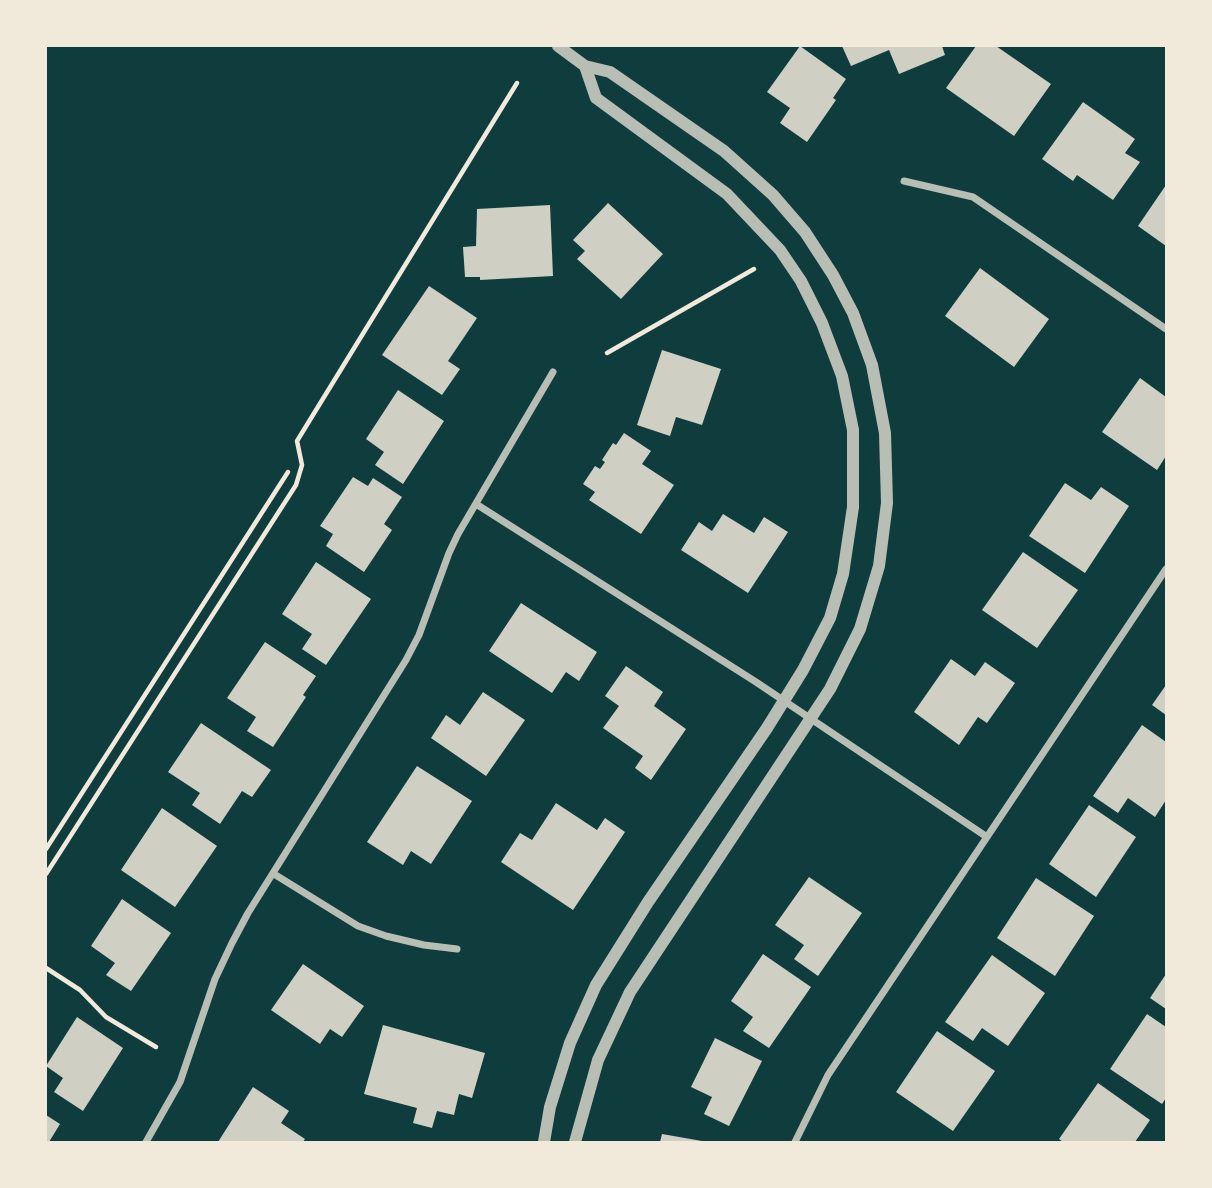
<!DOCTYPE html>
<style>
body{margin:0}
#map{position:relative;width:1212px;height:1188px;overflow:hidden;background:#0f3d3e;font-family:Rubik,sans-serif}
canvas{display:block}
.frame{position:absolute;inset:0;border:47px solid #f1e9da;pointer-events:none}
</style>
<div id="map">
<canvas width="1212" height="1188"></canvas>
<div class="frame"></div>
</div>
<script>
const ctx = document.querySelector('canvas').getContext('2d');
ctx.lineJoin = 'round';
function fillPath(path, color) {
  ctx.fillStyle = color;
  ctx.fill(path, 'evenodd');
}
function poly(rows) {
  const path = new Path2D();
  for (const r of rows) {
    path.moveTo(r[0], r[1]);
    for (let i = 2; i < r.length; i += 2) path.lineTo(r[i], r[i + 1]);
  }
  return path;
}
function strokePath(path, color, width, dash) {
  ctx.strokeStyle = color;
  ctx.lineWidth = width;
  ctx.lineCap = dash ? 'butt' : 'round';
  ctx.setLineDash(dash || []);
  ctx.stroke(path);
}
fillPath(poly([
 [800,46,846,79,833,98,836,100,807,142,780,123,790,108,767,92],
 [842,46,942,46,945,55,899,74,889,50,851,66],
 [976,46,996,46,1051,84,1014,136,946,88],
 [1083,102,1135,139,1125,153,1140,162,1113,200,1077,175,1073,181,1042,159],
 [1166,185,1166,246,1138,226],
 [608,203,663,254,621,299,577,259,585,251,573,240],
 [550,205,553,276,480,280,480,277,465,277,463,247,476,246,477,209],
 [980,268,1049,319,1014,367,945,316],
 [429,286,477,318,448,361,460,369,442,395,382,355],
 [662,350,721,369,702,425,676,417,670,436,637,425],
 [1140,378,1166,397,1166,456,1157,470,1102,432],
 [398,390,444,421,403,484,375,465,384,452,366,439],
 [624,433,651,451,642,464,674,485,641,534,589,500,595,492,583,484,595,466,600,469,605,462,602,460,613,443,616,445],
 [353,477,368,486,373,478,402,497,384,524,392,530,364,572,326,546,333,534,320,526],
 [1065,483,1091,500,1101,487,1129,506,1085,573,1029,536],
 [723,514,754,533,764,517,788,532,748,593,681,550,699,522,712,531],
 [1023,552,1078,590,1037,648,982,610],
 [316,562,371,599,326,665,302,649,312,634,282,614],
 [521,603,597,652,579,681,566,672,552,693,489,651],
 [265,642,316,676,303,695,306,697,273,747,247,731,256,717,227,698],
 [951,659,975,676,985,662,1015,683,987,723,978,717,959,745,914,712],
 [626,666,663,692,654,706,686,729,651,780,635,768,643,756,603,728,619,706,605,696],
 [1166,685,1166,715,1152,705],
 [483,692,525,720,486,776,431,738,446,715,460,725],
 [201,723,271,770,252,797,242,791,220,824,192,805,200,793,168,772],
 [1142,725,1166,742,1166,800,1155,817,1128,798,1118,813,1093,796],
 [417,766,472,801,431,864,411,851,403,865,367,842],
 [556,803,597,830,605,818,625,832,573,910,501,862,520,833,532,840],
 [1089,805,1136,837,1096,897,1049,864],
 [162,808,217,846,175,907,121,870],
 [809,877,862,913,818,976,794,959,804,945,775,925],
 [1036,878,1094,916,1055,976,997,938],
 [122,899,171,933,131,991,106,975,115,963,91,946],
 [763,954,811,987,769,1048,743,1031,753,1017,731,1001],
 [992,955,1045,993,1008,1046,982,1028,973,1041,945,1022],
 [303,964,364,1006,342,1037,330,1029,320,1044,271,1010],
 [1166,974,1166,1009,1150,998],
 [1147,1014,1166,1027,1166,1098,1162,1104,1110,1069],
 [77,1017,123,1048,83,1111,54,1092,63,1078,46,1066],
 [383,1025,485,1053,472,1098,459,1094,454,1115,437,1111,432,1128,413,1123,417,1108,364,1094],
 [937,1031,995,1071,953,1131,896,1092],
 [715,1038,762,1061,729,1126,704,1114,712,1097,691,1087],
 [1098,1083,1150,1120,1135,1142,1063,1142,1059,1139],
 [253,1087,289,1111,281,1123,305,1139,303,1142,218,1142],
 [46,1115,60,1124,49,1142,46,1142],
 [662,1134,702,1141,701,1142,660,1142]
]), '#cfcfc3');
strokePath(poly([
 [607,353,754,269],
 [46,849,288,472],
 [46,874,296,485,302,465,297,441,517,83],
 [46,968,80,990,106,1017,156,1047]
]), '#f1e9da', 4.5);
strokePath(poly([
 [904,181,973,197,1166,329],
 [476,504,756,682,987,837],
 [274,874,358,926,386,936,424,945,457,949],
 [146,1142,180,1082,215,979,232,943,248,913,406,660,419,635,449,553,458,534,553,372],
 [795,1142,828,1075,1166,569]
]), '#b8beb3', 7);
strokePath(poly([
 [558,46,585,66,610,72,724,151,773,195,805,232,833,275,853,313,872,365,885,433,887,503,879,566,860,629,830,689,630,992,598,1060,575,1142],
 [544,1142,550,1107,570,1043,596,985,648,902,767,728,803,670,830,618,843,574,853,507,853,430,842,376,822,323,801,281,780,250,727,194,596,98,585,66]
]), '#b8beb3', 12);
</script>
